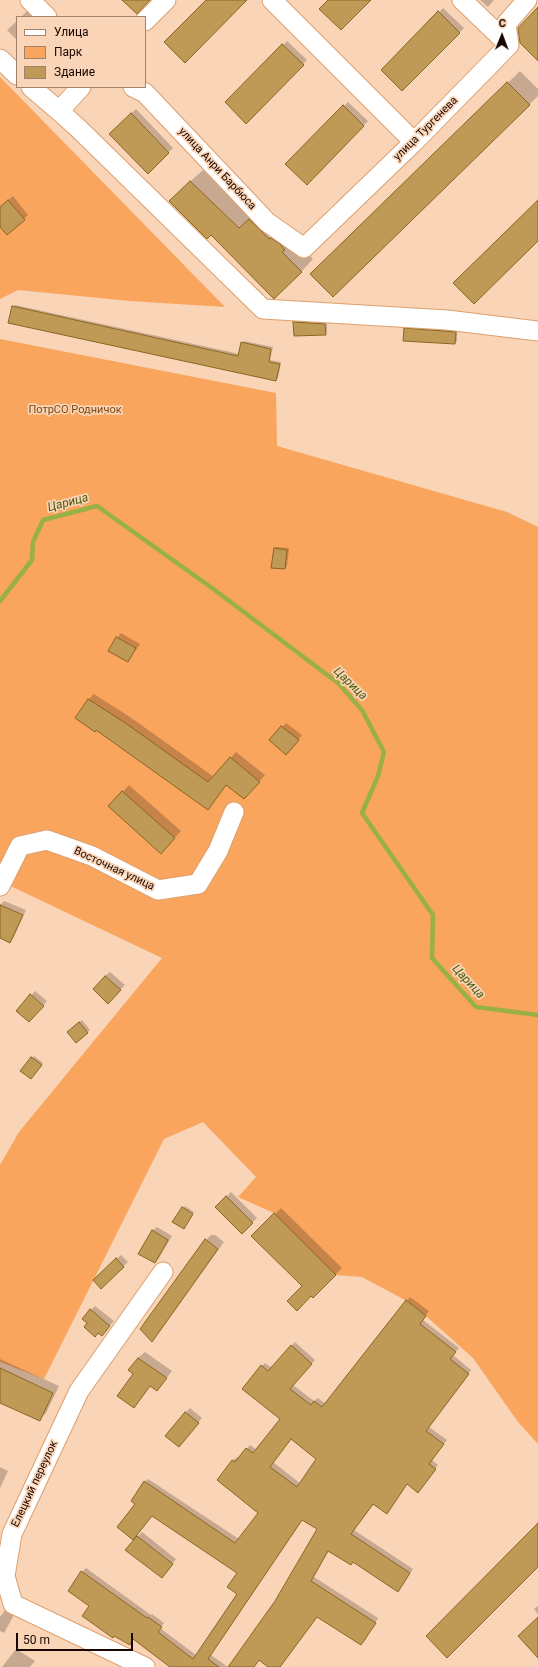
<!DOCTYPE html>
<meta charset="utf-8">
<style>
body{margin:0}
#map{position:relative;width:538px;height:1667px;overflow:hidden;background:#f9d4b6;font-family:Roboto,sans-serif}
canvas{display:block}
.legend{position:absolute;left:16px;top:16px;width:130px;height:72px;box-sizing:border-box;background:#f9d4b6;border:1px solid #a0826d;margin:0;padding:5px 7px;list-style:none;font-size:12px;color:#1a0600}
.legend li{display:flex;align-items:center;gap:8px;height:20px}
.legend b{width:20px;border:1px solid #a0826d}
.north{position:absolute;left:482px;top:16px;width:40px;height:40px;-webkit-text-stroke:3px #f9d4b6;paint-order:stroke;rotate:1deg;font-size:11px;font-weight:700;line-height:16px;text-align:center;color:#1a0600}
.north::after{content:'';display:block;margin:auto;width:14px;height:18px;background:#1a0600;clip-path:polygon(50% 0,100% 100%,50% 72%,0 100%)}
.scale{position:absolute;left:16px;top:1633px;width:117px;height:18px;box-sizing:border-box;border:2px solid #1a0600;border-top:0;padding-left:5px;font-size:12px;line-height:14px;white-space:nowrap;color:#1a0600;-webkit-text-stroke:3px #f9d4b6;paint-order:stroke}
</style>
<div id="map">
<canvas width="538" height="1667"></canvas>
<ul class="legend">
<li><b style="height:5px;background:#fff"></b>Улица</li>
<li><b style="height:11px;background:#f9a55d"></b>Парк</li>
<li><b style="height:11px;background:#bf9956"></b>Здание</li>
</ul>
<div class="north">С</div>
<div class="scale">50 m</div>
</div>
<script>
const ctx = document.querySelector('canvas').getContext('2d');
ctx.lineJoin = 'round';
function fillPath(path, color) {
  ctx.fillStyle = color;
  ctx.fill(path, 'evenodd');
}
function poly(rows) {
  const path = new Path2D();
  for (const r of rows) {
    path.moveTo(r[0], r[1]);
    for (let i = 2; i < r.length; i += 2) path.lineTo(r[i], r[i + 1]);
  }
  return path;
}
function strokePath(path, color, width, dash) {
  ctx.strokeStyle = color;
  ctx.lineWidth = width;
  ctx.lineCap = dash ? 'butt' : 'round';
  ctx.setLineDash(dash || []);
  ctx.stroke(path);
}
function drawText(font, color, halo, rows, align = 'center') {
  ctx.font = font + ' Roboto,sans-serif';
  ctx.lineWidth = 3.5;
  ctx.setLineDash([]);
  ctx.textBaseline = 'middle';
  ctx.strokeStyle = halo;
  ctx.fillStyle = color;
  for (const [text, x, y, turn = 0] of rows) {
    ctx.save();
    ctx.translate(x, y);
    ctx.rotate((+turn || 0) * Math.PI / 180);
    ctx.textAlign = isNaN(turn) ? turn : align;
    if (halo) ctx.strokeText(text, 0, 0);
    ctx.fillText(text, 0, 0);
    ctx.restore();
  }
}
fillPath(poly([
 [0,77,225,307,130,301,18,290,0,299],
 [0,339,276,393,277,446,507,512,538,527,538,1444,518,1422,473,1358,426,1316,405,1300,362,1277,336,1275,274,1213,238,1197,256,1177,203,1122,164,1139,44,1379,0,1362,0,1165,19,1132,162,958,0,881]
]), '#f9a55d');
fillPath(poly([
 [480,0,494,0,488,7],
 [30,8,40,17,21,17],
 [443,8,464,28,402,90,382,70],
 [17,21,17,40,7,30],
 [287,41,307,60,246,122,226,102],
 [520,71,538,89,538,96,333,296,312,274],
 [348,102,368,121,307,183,287,164],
 [136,109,173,148,148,172,111,134],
 [203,170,252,217,294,239,313,259,301,272,183,188],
 [13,196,28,215,24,219,0,225,0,207],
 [15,305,240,354,242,343,244,341,273,347,270,360,281,362,278,378,276,380,13,307],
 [296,320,327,322,327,332,325,334,294,322],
 [407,327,457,331,457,341,455,343,405,329],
 [276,547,289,548,287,566,285,568,274,549],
 [121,633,140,644,128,661,117,638],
 [94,694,130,717,214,777,236,752,265,775,250,792,227,784,208,809,88,700],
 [286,723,302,735,291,750,270,740],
 [129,785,181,831,167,846,110,806],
 [4,901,26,910,14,937,10,942,0,937,0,905],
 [110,972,125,985,108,1002,105,976],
 [35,991,47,1001,34,1017,17,1010],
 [82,1020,90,1030,76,1042,70,1030],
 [34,1056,43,1063,33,1076,32,1058],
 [231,1192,257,1218,242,1232,216,1207],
 [185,1206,194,1212,185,1226,183,1208],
 [281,1208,342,1268,313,1297,253,1236],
 [157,1227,172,1236,159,1258,155,1262,152,1231],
 [211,1235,215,1235,224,1242,158,1334,152,1340,204,1242],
 [121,1255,128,1262,101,1287,94,1280],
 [410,1297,429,1311,423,1320,459,1348,453,1355,471,1370,429,1427,447,1440,432,1460,438,1465,421,1488,407,1484,387,1513,374,1504,354,1530,413,1569,401,1587,398,1590,353,1561,329,1550,314,1577,378,1618,364,1642,361,1644,317,1616,279,1667,270,1667,259,1660,254,1667,229,1667,276,1602,318,1529,303,1519,211,1655,228,1667,186,1667,134,1639,130,1644,90,1605,82,1572,86,1568,151,1615,152,1614,164,1623,160,1628,196,1655,238,1593,239,1573,136,1504,145,1482,148,1479,239,1539,259,1513,218,1480,233,1460,237,1457,239,1458,250,1445,257,1450,281,1419,262,1366,265,1363,272,1368,295,1342,315,1360,293,1385,314,1401,318,1398,326,1404],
 [292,1438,318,1459,301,1484,273,1462],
 [95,1306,114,1321,106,1330,88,1323,91,1310],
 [145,1352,172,1371,157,1390,151,1385,134,1406,135,1373,138,1358],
 [0,1359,59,1386,46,1413,39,1420,0,1402],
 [190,1408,202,1418,183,1441,166,1435],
 [0,1467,8,1471,0,1488],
 [142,1532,176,1559,166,1573,137,1537],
 [538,1606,538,1614,534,1609],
 [5,1610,14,1615,4,1633,0,1631,0,1617],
 [16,1649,35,1661,30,1667,2,1667]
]), '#0003');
strokePath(poly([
 [0,601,32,560,33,542,43,520,97,506,212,588,338,683,362,710,384,752,378,776,362,813,433,915,432,958,476,1007,538,1015]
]), '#99b046', 4.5);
const building = poly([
 [122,0,150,0,137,14,122,0],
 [206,0,247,0,185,63,164,42,206,0],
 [328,0,371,0,341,30,319,9,328,0],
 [538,7,538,61,520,43,518,28,538,7],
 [438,11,460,33,402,91,381,70,438,11],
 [282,44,304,65,246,124,225,102,282,44],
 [507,82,530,105,333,297,310,274,507,82],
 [343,105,364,126,307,185,285,164,343,105],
 [131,113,169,153,148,174,109,134,131,113],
 [190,181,239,228,249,219,269,239,271,238,280,244,285,250,282,252,302,272,274,299,211,235,207,239,169,201,190,181],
 [8,200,25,220,7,235,0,227,0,207,8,200],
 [538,200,538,241,474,304,453,283,538,200],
 [12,306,238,356,241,342,271,349,269,362,280,364,276,381,8,323,12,306],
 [293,322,325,324,326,335,294,336,293,322],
 [404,328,456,332,455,344,403,341,404,328],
 [274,548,287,550,285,569,271,568,274,548],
 [116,637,136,648,128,662,108,651,116,637],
 [88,699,124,722,208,782,230,757,260,782,244,799,226,785,208,810,96,730,95,732,75,718,88,699],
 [281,726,299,740,286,755,269,740,281,726],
 [122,791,175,838,161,854,108,806,122,791],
 [0,905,23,915,10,943,0,938,0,905],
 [105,976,121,990,108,1004,93,989,105,976],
 [30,994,44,1006,29,1022,16,1011,30,994],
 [79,1022,88,1033,76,1043,67,1032,79,1022],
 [31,1057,42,1065,31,1079,20,1071,31,1057],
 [226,1196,253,1223,242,1234,215,1207,226,1196],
 [182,1207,193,1214,184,1229,172,1222,182,1207],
 [274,1213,336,1275,313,1298,311,1296,297,1311,287,1301,302,1286,251,1236,274,1213],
 [152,1230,168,1240,155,1263,138,1254,152,1230],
 [205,1239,218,1249,152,1342,140,1329,205,1239],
 [116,1258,124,1267,101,1289,93,1280,116,1258],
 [406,1300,426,1316,420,1324,456,1352,450,1359,469,1374,426,1431,444,1444,429,1464,436,1469,418,1493,407,1484,387,1514,373,1504,351,1534,410,1573,398,1592,353,1562,351,1565,328,1551,311,1581,376,1623,361,1645,317,1617,280,1667,268,1667,259,1660,254,1667,228,1667,275,1601,317,1529,302,1520,208,1659,219,1667,170,1667,133,1639,130,1645,114,1636,113,1638,82,1616,89,1606,68,1591,81,1571,147,1618,148,1617,162,1627,158,1632,193,1659,237,1594,227,1587,237,1573,152,1516,133,1540,117,1527,135,1504,131,1501,144,1481,235,1543,258,1513,217,1480,232,1460,235,1462,246,1448,253,1453,280,1419,242,1389,261,1365,268,1371,291,1345,312,1364,290,1389,311,1405,314,1401,322,1407,406,1300],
 [291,1439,316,1459,297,1487,270,1467,291,1439],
 [90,1309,110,1326,102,1336,98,1333,95,1337,84,1327,87,1323,82,1319,90,1309],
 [138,1358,167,1378,157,1391,150,1386,134,1408,117,1396,133,1374,128,1370,138,1358],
 [0,1368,53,1393,40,1421,0,1403,0,1368],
 [185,1412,199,1423,179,1447,165,1436,185,1412],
 [538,1523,538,1567,447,1658,426,1636,538,1523],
 [137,1536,173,1564,162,1578,125,1550,137,1536],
 [538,1617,538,1658,518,1636,538,1617]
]);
fillPath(building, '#bf9956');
strokePath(building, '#8b6620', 1);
const minor = poly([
 [30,0,47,17],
 [272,0,414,142],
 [462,0,509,45],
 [145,21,166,0],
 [0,59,17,75],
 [31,87,59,111],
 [81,87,59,111,79,129,263,309,447,320,538,331],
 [133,87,145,93,267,222,304,248,414,142,509,45,506,24,527,0],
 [0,886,20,846,47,840,92,856,158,890,198,884,218,851,234,812],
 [145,1667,13,1604,5,1576,12,1534,79,1391,163,1272]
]);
strokePath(minor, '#dca06f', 21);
strokePath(minor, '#fff', 19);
drawText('11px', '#1a0600', '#f9d4b6', [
 ["улица Тургенева",426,129,-45],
 ["улица Анри Барбюса",217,169,47],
 ["Восточная улица",114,869,25],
 ["Елецкий переулок",35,1484,-65]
]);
drawText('11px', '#7e4810', '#f9d4b6', [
 ["ПотрСО Родничок",75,410]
]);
drawText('italic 12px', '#4d5c0f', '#f9d4b6', [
 ["Царица",68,503,-15],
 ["Царица",350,684,44],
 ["Царица",468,982,47]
]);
</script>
